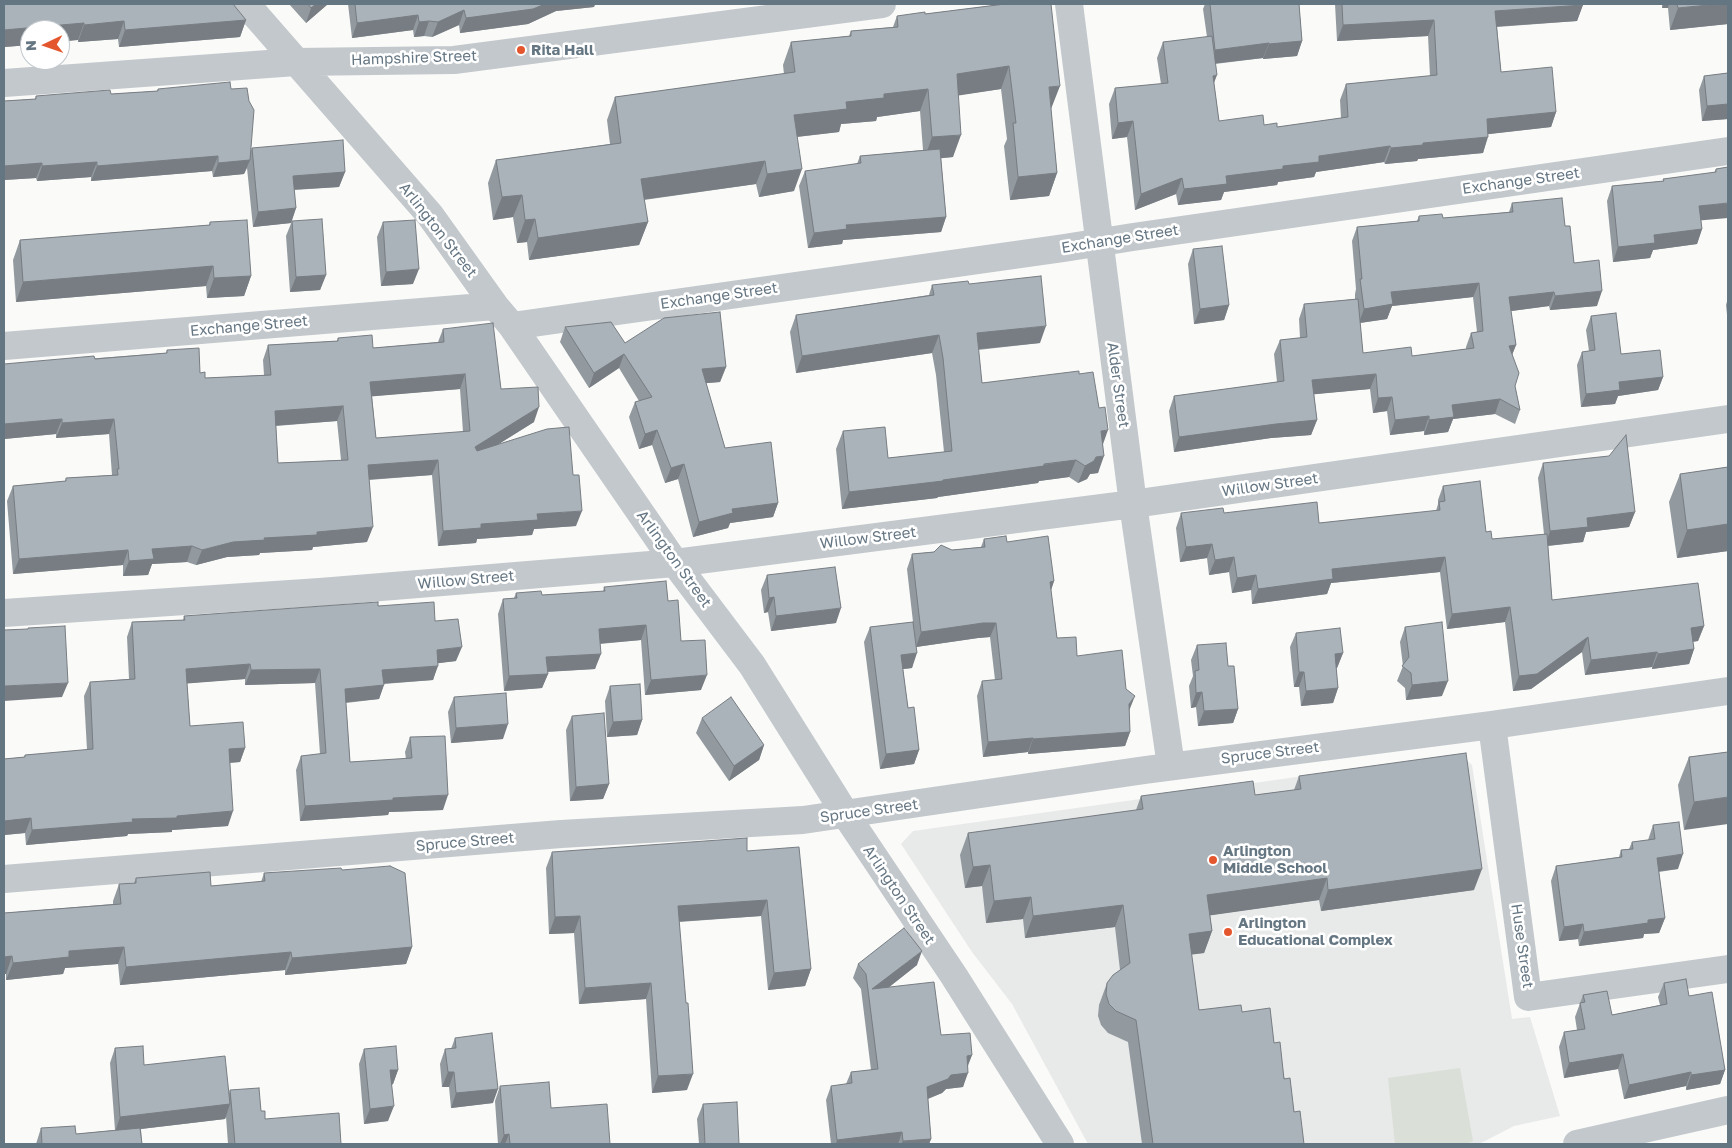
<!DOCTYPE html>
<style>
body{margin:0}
#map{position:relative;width:1732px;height:1148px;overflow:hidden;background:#fafaf8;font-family:"Golos Text",sans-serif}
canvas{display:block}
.frame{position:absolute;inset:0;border:5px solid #657683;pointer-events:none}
.north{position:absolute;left:20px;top:20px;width:50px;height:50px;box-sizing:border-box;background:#fff;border:1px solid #c1c8cd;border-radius:50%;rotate:267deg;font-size:14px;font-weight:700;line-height:20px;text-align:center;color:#657683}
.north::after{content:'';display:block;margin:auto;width:18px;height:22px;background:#e4572e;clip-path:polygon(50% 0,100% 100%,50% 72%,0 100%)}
</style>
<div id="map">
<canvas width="1732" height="1148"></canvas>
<div class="frame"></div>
<div class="north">N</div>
</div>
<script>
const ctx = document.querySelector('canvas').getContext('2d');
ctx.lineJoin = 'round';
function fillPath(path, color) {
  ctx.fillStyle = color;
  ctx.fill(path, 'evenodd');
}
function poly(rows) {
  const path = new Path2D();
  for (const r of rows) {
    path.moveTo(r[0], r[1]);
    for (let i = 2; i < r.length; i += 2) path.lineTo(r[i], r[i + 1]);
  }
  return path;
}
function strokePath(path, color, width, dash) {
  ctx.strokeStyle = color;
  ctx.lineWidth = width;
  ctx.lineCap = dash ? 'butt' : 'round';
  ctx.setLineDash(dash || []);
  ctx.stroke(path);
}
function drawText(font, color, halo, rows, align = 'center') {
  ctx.font = font + ' "Golos Text",sans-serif';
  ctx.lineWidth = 5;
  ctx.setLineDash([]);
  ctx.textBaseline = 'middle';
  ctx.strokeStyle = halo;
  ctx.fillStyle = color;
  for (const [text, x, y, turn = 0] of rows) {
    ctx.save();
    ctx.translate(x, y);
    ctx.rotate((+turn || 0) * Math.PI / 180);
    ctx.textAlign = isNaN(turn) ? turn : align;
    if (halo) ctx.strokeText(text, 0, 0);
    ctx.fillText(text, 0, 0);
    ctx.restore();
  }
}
fillPath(poly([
 [1460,754,1472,765,1512,1019,1530,1017,1560,1116,1514,1126,1479,1144,1088,1144,1012,1004,972,952,901,844,913,831]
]), '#e8e9e9');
fillPath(poly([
 [1460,1068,1473,1141,1466,1144,1395,1144,1388,1078]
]), '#dadfd7');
strokePath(poly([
 [246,4,430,215,495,306,512,326,675,563,752,665,846,815,954,976,1060,1144],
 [1069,4,1133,504,1171,766],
 [4,83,296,62,454,60,882,4],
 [512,326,1064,248,1133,237,1728,151],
 [4,346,495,306],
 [4,613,320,592,675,563,1133,504,1728,419],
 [1492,725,1528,997,1728,969],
 [4,879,561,834,803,820,1145,770,1492,725,1728,691],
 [1577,1144,1728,1110]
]), '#c3c8cc', 28);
fillPath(poly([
 [4,4,246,20,240,37,119,47,118,39,78,42,78,40,30,30,30,45,4,47],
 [289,4,328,4,306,23],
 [348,4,595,4,594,7,556,11,528,24,460,33,459,25,432,37,424,36,414,37,413,30,352,38],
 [1005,4,1051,109,1057,173,1049,196,1010,200,1004,146,1007,139,1001,89,958,95,953,157,941,158,946,217,941,232,843,240,842,244,808,248,799,186,805,171,857,164,860,156,923,150,920,111,877,117,876,121,841,124,839,132,797,137,794,191,759,197,756,184,644,200,648,222,639,245,529,260,527,242,517,243,513,217,493,220,488,183,496,160,610,144,607,120,615,97,784,74,783,65,791,42,849,36,851,31,893,27,897,16,925,14],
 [1205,4,1299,4,1302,41,1297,56,1263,59,1263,58,1215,64,1214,83,1219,121,1264,125,1277,127,1341,118,1340,100,1346,84,1430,76,1428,36,1337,41,1335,4,1583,4,1577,21,1497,27,1501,72,1556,112,1551,127,1488,134,1483,153,1418,159,1417,161,1385,164,1384,162,1316,172,1314,177,1278,182,1277,185,1224,192,1221,200,1178,205,1176,194,1135,210,1127,137,1112,139,1109,104,1115,88,1161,84,1157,58,1163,42,1207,37,1203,9],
 [1662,4,1728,4,1728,24,1670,30,1668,8,1662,8],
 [1728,73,1728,119,1702,121,1699,90,1704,76],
 [158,89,231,89,250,152,252,148,345,172,339,187,294,190,296,208,291,223,253,227,247,168,244,174,213,177,212,171,91,181,91,177,37,181,36,178,4,180,4,101,35,99,36,96,111,94,157,91],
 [1728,167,1701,220,1702,229,1697,244,1653,250,1650,258,1613,262,1607,201,1612,186,1663,181,1663,179,1714,173,1716,169],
 [1512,203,1565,226,1574,263,1597,306,1550,310,1549,306,1511,311,1516,345,1512,355,1515,386,1520,410,1515,424,1495,414,1453,419,1448,432,1424,435,1424,431,1390,435,1387,411,1373,413,1370,389,1314,394,1317,420,1311,435,1271,438,1174,452,1169,411,1174,396,1277,382,1274,354,1280,340,1300,338,1299,319,1304,304,1355,299,1355,294,1356,289,1352,241,1357,227,1417,221,1419,216,1443,218,1509,212],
 [1473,297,1477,332,1471,333,1466,347,1466,349,1412,356,1363,353,1360,323,1387,319,1392,306],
 [292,221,326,275,320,290,290,292,286,236],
 [210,222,251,276,244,296,207,298,206,286,16,302,13,260,20,240,209,225],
 [383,222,413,284,381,286,377,237],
 [1193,249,1229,305,1224,320,1194,324,1188,264],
 [969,284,1040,343,978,350,982,383,1079,374,1103,444,1098,473,1090,474,1087,479,1078,483,1069,477,1039,481,1038,483,938,497,937,498,842,509,836,449,843,431,888,458,944,452,936,375,932,353,796,373,790,332,796,315,929,295,932,285],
 [1728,298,1728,324,1726,305],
 [1591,316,1621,354,1663,377,1658,390,1618,396,1615,404,1581,407,1577,365,1582,352,1589,351,1586,330],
 [565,327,625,343,726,367,720,382,706,383,725,448,778,503,773,517,730,523,728,528,693,537,678,479,665,483,652,445,639,449,629,417,635,402,639,401,619,368,589,388,560,342],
 [443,329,501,389,534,422,497,445,576,526,534,529,532,535,477,539,476,543,438,546,432,475,369,480,367,542,313,547,312,550,260,553,259,555,227,557,196,565,187,562,152,564,148,575,123,576,123,565,13,574,7,501,13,486,65,481,66,478,112,475,109,434,56,438,56,434,4,439,4,365,166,353,167,350,200,373,205,378,264,375,263,360,268,345,337,341,338,338,373,348,438,342],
 [460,389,463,432,376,438,372,396],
 [337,421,341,460,278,463,276,426],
 [1543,463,1635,512,1629,527,1586,532,1583,542,1548,546,1552,600,1704,626,1698,641,1693,642,1694,649,1689,664,1652,669,1652,667,1585,675,1582,652,1531,689,1513,691,1505,622,1447,629,1440,572,1331,583,1327,594,1252,604,1251,590,1232,593,1229,572,1209,575,1207,558,1180,562,1176,528,1181,513,1224,513,1319,523,1436,511,1438,504,1438,500,1443,486,1492,539,1544,534,1538,478],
 [1728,467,1728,551,1677,558,1669,502,1680,474],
 [984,539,1007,542,1054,581,1051,590,1057,638,1077,656,1129,711,1130,732,1125,746,1028,754,1028,752,983,757,977,696,982,681,995,680,990,637,978,638,916,647,912,668,903,669,908,708,919,750,914,764,880,769,864,642,870,627,913,622,907,569,912,554,981,547],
 [767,575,836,623,771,631,768,612,764,613,761,590],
 [604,587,668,601,681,641,701,690,645,695,641,640,600,644,595,669,547,672,548,674,542,688,504,691,498,614,503,599,514,598,516,593,542,595,603,592],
 [378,606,435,621,456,661,438,663,433,680,384,684,379,699,346,703,350,762,406,759,405,752,410,737,443,810,389,812,388,815,300,821,296,770,301,756,320,754,315,683,245,685,245,679,187,683,190,726,245,748,240,762,230,763,228,826,172,830,172,832,128,834,127,836,26,845,25,833,4,835,4,759,24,757,25,755,87,750,84,696,90,682,129,679,127,637,132,622,183,620,184,616],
 [1405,627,1442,696,1406,700,1405,688,1397,681,1403,666,1400,642],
 [1296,633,1343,653,1337,668,1336,668,1338,688,1333,703,1301,706,1299,687,1294,687,1290,647],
 [1197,645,1228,666,1238,709,1233,723,1198,726,1196,707,1191,708,1189,686,1193,676,1191,660],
 [610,686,642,720,637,735,607,737,605,701],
 [454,697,503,739,451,743,448,712],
 [572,716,609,784,603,799,570,801,566,730],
 [702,718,764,745,759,760,729,781,696,733],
 [1728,752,1684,830,1678,785,1689,757],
 [1299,776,1474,890,1321,911,1319,900,1210,915,1212,931,1204,953,1191,954,1199,1010,1242,1012,1274,1043,1304,1144,1142,1144,1128,1042,1108,1033,1101,1025,1098,1016,1099,1005,1107,983,1120,970,1115,927,1025,938,1023,919,986,923,982,886,965,888,960,855,968,833,1136,810,1141,796,1255,795,1294,790],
 [1653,825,1678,869,1659,872,1665,918,1659,933,1644,934,1643,938,1579,946,1578,939,1559,941,1551,881,1556,866,1619,857,1621,850,1629,849,1632,842,1648,840],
 [747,851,811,969,805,986,768,990,761,916,679,922,687,1090,652,1093,646,999,579,1004,574,933,549,934,546,868,552,852],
 [342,870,412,947,406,964,285,975,285,970,120,985,118,964,65,968,63,974,6,980,6,974,4,974,4,913,113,904,113,901,119,884,134,883,136,878,211,886,261,882,264,873],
 [858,964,917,965,888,988,941,1035,972,1055,968,1066,963,1087,946,1089,942,1093,928,1099,931,1139,929,1144,831,1144,826,1100,831,1086,846,1084,851,1072,871,1070,861,989,853,978],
 [1664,983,1689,996,1725,1070,1720,1084,1686,1090,1686,1086,1624,1099,1618,1069,1564,1078,1559,1047,1564,1032,1577,1030,1575,1017,1583,995,1612,1015,1660,1005,1658,997],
 [455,1038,493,1103,451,1108,449,1087,442,1087,440,1064,445,1049,451,1049],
 [115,1048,144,1065,229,1093,230,1090,261,1111,265,1119,341,1144,228,1144,226,1117,225,1119,141,1129,142,1144,36,1144,41,1128,76,1134,115,1130,110,1063],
 [364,1049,398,1070,393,1084,392,1085,388,1121,364,1124,359,1064],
 [500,1086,551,1108,610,1144,498,1144,495,1101],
 [703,1104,739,1144,699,1144,697,1119]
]), '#929a9f');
fillPath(poly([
 [316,4,328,4,306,23,311,8],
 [545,4,595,4,594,7,556,11,528,24,460,33,466,18],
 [1664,4,1669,4,1668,8,1662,8],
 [1719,4,1728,4,1728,24,1670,30,1678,8],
 [1583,5,1577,21,1489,27,1495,11],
 [464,10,459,25,432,37,438,22],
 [418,15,413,30,352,38,357,23],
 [246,20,240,37,119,47,125,30],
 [1434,20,1428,36,1337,41,1343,25],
 [124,21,118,39,78,42,84,25],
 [429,21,424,36,414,37,419,22],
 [84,23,78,40,60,42,60,30,30,30,30,45,4,47,4,30],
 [1302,41,1297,56,1263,59,1269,44],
 [1269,43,1263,58,1210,64,1215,50],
 [1009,66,1001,89,949,97,957,74],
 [1217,75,1211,91,1213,76],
 [1060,86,1051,109,1049,87],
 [928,89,920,111,877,117,876,121,841,124,839,132,786,138,794,115,846,102,884,94],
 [1728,104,1728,119,1702,121,1707,106],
 [1556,112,1551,127,1481,135,1487,119],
 [1133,121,1127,137,1112,139,1118,123],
 [961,135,953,157,924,160,932,137],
 [1488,137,1483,153,1418,159,1417,161,1385,164,1391,148,1423,143],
 [1390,146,1384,162,1316,172,1314,177,1278,182,1277,185,1224,192,1221,200,1178,205,1184,189,1226,176,1283,166,1319,156],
 [218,156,212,171,91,181,97,166],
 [250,160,244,174,213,177,218,163],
 [765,161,756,184,633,201,641,179],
 [97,162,91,177,37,181,42,166],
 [42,163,36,178,4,180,4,166],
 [802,169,794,191,759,197,767,174],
 [345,172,339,187,287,190,293,176],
 [1057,173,1049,196,1010,200,1018,177],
 [1182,178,1176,194,1135,210,1141,194],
 [522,195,513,217,493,220,502,197],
 [1728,203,1728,218,1694,221,1699,206],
 [296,208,291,223,253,227,258,212],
 [946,217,941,232,843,240,842,244,808,248,814,233,846,225],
 [535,219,527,242,517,243,525,220],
 [648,222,639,245,529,260,538,238],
 [1702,229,1697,244,1653,250,1650,258,1613,262,1618,247,1654,235],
 [213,266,206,286,16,302,23,282],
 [419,269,413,284,381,286,386,272],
 [326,275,320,290,290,292,296,277],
 [251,276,244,296,207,298,214,278],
 [1479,283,1473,297,1392,306,1387,319,1359,323,1364,309,1391,292],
 [1602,291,1597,306,1550,310,1555,296],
 [1554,292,1549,306,1504,312,1509,297],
 [1229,305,1224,320,1194,324,1200,309],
 [1046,326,1040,343,970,350,977,333],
 [939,335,932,353,796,373,802,356],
 [1516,345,1510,360,1509,346],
 [624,354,619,368,589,388,594,373],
 [726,367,720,382,696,384,702,369],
 [465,374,460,389,365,397,370,382],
 [1376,374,1370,389,1307,395,1312,380],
 [1663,377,1658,390,1618,396,1615,404,1581,407,1586,394,1619,382],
 [1392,397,1387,411,1373,413,1378,398],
 [1500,399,1495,414,1453,419,1448,432,1424,435,1429,420,1452,405],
 [343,406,337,421,270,426,275,411],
 [539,407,534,422,470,462,475,447],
 [1429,416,1424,431,1390,435,1395,420],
 [62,419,56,434,4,439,4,424],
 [114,419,109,434,56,438,62,423],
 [1317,420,1311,435,1271,438,1174,452,1179,437,1276,424],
 [657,430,652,445,639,449,645,434],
 [1108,430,1102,447,1101,431],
 [1104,456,1098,473,1090,474,1087,479,1078,483,1085,466,1096,457],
 [438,460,432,475,362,480,368,465],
 [1076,460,1069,477,1039,481,1038,483,938,497,937,498,842,509,849,492,943,480],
 [684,464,678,479,665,483,671,468],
 [778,503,773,517,730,523,728,528,693,537,699,522,732,509],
 [582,511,576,526,534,529,532,535,477,539,476,543,438,546,443,531,537,514],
 [1635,512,1629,527,1586,532,1583,542,1545,546,1550,531,1587,518],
 [1728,524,1728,551,1677,558,1687,530],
 [373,527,367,542,313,547,312,550,260,553,259,555,227,557,196,565,202,550,233,542,264,538,317,532],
 [1212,544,1207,558,1180,562,1186,547],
 [192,546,187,562,152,564,148,575,123,576,129,561,152,549],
 [128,550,123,565,13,574,19,559],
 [1234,557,1229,572,1209,575,1215,560],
 [1445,557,1440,572,1331,583,1327,594,1252,604,1258,589,1332,569],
 [1256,575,1251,590,1232,593,1237,578],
 [1054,581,1049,596,1050,582],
 [774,597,768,612,764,613,769,598],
 [1510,607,1505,622,1447,629,1452,614],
 [841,608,836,623,771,631,776,616],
 [983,623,996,623,990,637,978,638,916,647,921,632],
 [646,625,641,640,594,644,599,629],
 [1704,626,1698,641,1686,642,1691,628],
 [1588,637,1582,652,1531,689,1513,691,1519,676],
 [462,647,456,661,432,664,437,650],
 [1694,649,1689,664,1652,669,1658,654],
 [1657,652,1652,667,1585,675,1591,660],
 [917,653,912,668,895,670,901,655],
 [1343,653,1337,668,1330,669,1335,654],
 [601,654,595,669,541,672,546,657],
 [250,664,245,679,181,684,186,669],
 [438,666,433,680,377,684,382,670],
 [320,669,315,683,245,685,251,670],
 [1299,672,1304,672,1299,687,1294,687],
 [548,674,542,688,504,691,509,676],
 [707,675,701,690,645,695,651,680],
 [1448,681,1442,696,1406,700,1412,685],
 [68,683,62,697,4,701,4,686],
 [384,685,379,699,339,703,345,689],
 [1338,688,1333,703,1301,706,1306,691],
 [1202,692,1196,707,1191,708,1196,693],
 [1135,696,1129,711,1129,704],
 [1238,709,1233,723,1198,726,1204,711],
 [642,720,637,735,607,737,613,722],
 [508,724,503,739,451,743,456,728],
 [1130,732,1125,746,1028,754,1033,739],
 [1033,738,1028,752,983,757,988,742],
 [764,745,759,760,729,781,734,766],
 [245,748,240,762,223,763,229,749],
 [919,750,914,764,880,769,886,754],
 [609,784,603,799,570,801,576,787],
 [448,795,443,810,389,812,388,815,300,821,305,806,393,798],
 [1728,797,1728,824,1684,830,1694,802],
 [233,811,228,826,172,830,172,832,128,834,127,836,26,845,32,830,132,819],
 [31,818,25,833,4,835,4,821],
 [1683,854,1678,869,1652,872,1657,858],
 [990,865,982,886,965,888,973,867],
 [1482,869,1474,890,1321,911,1328,890],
 [1327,878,1319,900,1199,917,1207,895],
 [1031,897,1023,919,986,923,994,901],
 [767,900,761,916,672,922,678,906],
 [1123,905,1115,927,1025,938,1033,916],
 [580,916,574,933,549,934,555,917],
 [1665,918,1659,933,1644,934,1643,938,1579,946,1584,932,1648,920],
 [1583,924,1578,939,1559,941,1564,927],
 [1212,931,1204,953,1181,956,1189,934],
 [124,947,118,964,65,968,63,974,6,980,13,963,69,951],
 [412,947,406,964,285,975,292,958],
 [922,951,917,965,870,1002,872,989],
 [291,952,285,970,120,985,126,967],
 [12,956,6,974,4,974,4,957],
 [811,969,805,986,768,990,774,973],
 [651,983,646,999,579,1004,585,988],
 [1623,1054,1618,1069,1564,1078,1569,1063],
 [972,1055,966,1069,967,1056],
 [390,1070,398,1070,393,1084,385,1085],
 [1725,1070,1720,1084,1686,1090,1691,1075],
 [448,1072,454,1072,449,1087,442,1087],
 [1691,1072,1686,1086,1624,1099,1629,1085],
 [968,1073,963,1087,946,1089,942,1093,922,1101,927,1087,951,1075],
 [693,1074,687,1090,652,1093,658,1076],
 [498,1089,493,1103,451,1108,456,1093],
 [230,1104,225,1119,115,1132,120,1117],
 [394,1106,388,1121,364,1124,370,1109],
 [902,1132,898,1144,836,1144,837,1140],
 [509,1134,505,1144,500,1144,504,1135],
 [931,1139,929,1144,901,1144,903,1141]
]), '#777d82');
const building = poly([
 [4,4,233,4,246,20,125,30,124,21,84,25,84,23,4,30,4,4],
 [308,4,316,4,311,8,308,4],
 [355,4,545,4,533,9,466,18,464,10,438,22,429,21,419,22,418,15,357,23,355,4],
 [1005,4,1051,4,1060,86,1049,87,1057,173,1018,177,1013,123,1016,123,1009,66,957,74,961,135,932,137,928,89,884,94,884,98,846,102,847,109,794,115,802,169,767,174,765,161,641,179,648,222,538,238,535,219,525,220,522,195,502,197,496,160,621,143,615,97,795,72,791,42,851,36,851,31,898,27,897,16,925,12,925,14,1005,4],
 [1210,4,1299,4,1302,41,1269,44,1269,43,1215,50,1210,4],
 [1342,4,1583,4,1583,5,1495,11,1501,72,1552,67,1556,112,1487,119,1488,137,1423,143,1423,145,1391,148,1390,146,1319,156,1319,162,1283,166,1283,169,1226,176,1227,184,1184,189,1182,178,1141,194,1133,121,1118,123,1115,88,1168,83,1163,42,1212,36,1217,75,1213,76,1219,121,1263,115,1264,125,1277,123,1277,127,1348,117,1346,84,1437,75,1434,20,1343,25,1342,4],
 [1677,4,1719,4,1678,8,1677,4],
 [1728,73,1728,104,1707,106,1704,76,1728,73],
 [230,82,231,89,247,88,249,101,254,110,250,160,218,163,218,156,97,166,97,162,42,166,42,163,4,166,4,101,36,99,36,96,110,90,111,94,158,91,158,89,230,82],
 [343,140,345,172,293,176,296,208,258,212,252,148,343,140],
 [940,149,946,217,846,225,847,229,814,233,805,171,861,163,860,156,940,149],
 [1728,167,1728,203,1699,206,1702,229,1654,235,1655,243,1618,247,1612,186,1664,181,1663,179,1716,172,1716,169,1728,167],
 [1562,198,1565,226,1570,226,1574,263,1599,260,1602,291,1555,296,1554,292,1509,297,1516,345,1509,346,1519,373,1515,386,1520,410,1500,399,1452,405,1454,417,1429,420,1429,416,1395,420,1392,397,1378,398,1376,374,1312,380,1317,420,1276,424,1179,437,1174,396,1284,381,1280,340,1307,337,1304,304,1358,299,1363,353,1411,347,1412,356,1474,348,1471,333,1483,331,1479,283,1391,292,1393,304,1364,309,1360,279,1362,279,1357,227,1419,221,1419,216,1442,214,1443,218,1513,212,1512,203,1562,198],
 [322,219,326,275,296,277,292,221,322,219],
 [247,220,251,276,214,278,213,266,23,282,20,240,210,225,210,222,247,220],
 [415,220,419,269,386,272,383,222,415,220],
 [1222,246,1229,305,1200,309,1193,249,1222,246],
 [1041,276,1046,326,977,333,982,383,1079,371,1079,374,1093,372,1099,408,1105,407,1108,430,1101,431,1104,456,1096,457,1094,461,1085,466,1076,460,1044,464,1044,466,943,480,943,481,849,492,843,431,885,427,888,458,952,451,943,358,939,335,802,356,796,315,934,295,932,285,968,281,969,284,1041,276],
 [720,312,726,367,702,369,725,448,771,442,778,503,732,509,733,513,699,522,684,464,671,468,657,430,645,434,635,402,652,397,624,354,594,373,565,327,611,322,625,343,664,318,720,312],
 [1616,313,1621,354,1660,350,1663,377,1619,382,1620,390,1586,394,1582,352,1595,350,1591,316,1616,313],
 [493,323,501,389,538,387,539,407,475,447,477,451,547,429,569,427,573,475,579,475,582,511,537,514,538,520,481,524,481,528,443,531,438,460,368,465,373,527,317,532,317,535,264,538,265,540,233,542,202,550,192,546,152,549,154,559,129,561,128,550,19,559,13,486,66,481,66,478,118,475,117,469,119,469,114,419,62,423,62,419,4,424,4,364,94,356,95,359,167,353,167,350,199,348,200,373,205,372,205,378,271,375,268,345,338,341,338,338,372,335,373,348,444,342,443,329,493,323],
 [465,374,470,431,376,438,370,382,465,374],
 [343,406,348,460,278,463,275,411,343,406],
 [1626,435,1635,512,1587,518,1588,527,1550,531,1543,463,1609,456,1626,435],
 [1728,467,1728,524,1687,530,1680,474,1728,467],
 [1480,481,1486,532,1491,531,1492,539,1547,534,1552,600,1698,583,1704,626,1691,628,1694,649,1658,654,1657,652,1591,660,1588,637,1537,674,1519,676,1510,607,1452,614,1445,557,1332,569,1333,579,1258,589,1256,575,1237,578,1234,557,1215,560,1212,544,1186,547,1181,513,1223,508,1224,513,1317,502,1319,523,1440,510,1439,502,1445,501,1443,486,1480,481],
 [1006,536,1007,542,1048,536,1054,581,1050,582,1057,638,1076,637,1077,656,1122,650,1126,689,1135,696,1129,704,1130,732,1033,739,1033,738,988,742,982,681,1002,679,996,623,983,623,921,632,912,554,934,552,941,545,952,550,985,547,984,539,1006,536],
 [835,567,841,608,776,616,774,597,769,598,767,575,835,567],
 [666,581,668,601,678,600,681,641,705,640,707,675,651,680,646,625,599,629,601,654,546,657,548,674,509,676,503,599,517,598,516,593,541,591,542,595,605,591,604,587,666,581],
 [378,602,378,606,434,602,435,621,458,619,462,647,437,650,438,666,382,670,384,685,345,689,350,762,412,758,410,737,445,736,448,795,393,798,393,800,305,806,301,756,326,753,320,669,251,670,250,664,186,669,190,726,243,722,245,748,229,749,233,811,177,816,177,818,132,819,133,822,32,830,31,818,4,821,4,759,25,757,25,755,93,749,90,682,135,679,132,622,185,620,184,616,378,602],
 [913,622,917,653,901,655,908,708,914,707,919,750,886,754,870,627,913,622],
 [1442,622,1448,681,1412,685,1411,673,1402,666,1409,657,1405,627,1442,622],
 [65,626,68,683,4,686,4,630,28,629,28,628,65,626],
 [1340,628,1343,653,1335,654,1338,688,1306,691,1304,672,1299,672,1296,633,1340,628],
 [1226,643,1228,666,1234,666,1238,709,1204,711,1202,692,1196,693,1195,671,1199,670,1197,645,1226,643],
 [640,684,642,720,613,722,610,686,640,684],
 [506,693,508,724,456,728,454,697,506,693],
 [731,697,764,745,734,766,702,718,731,697],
 [604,713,609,784,576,787,572,716,604,713],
 [1728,752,1728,797,1694,802,1689,757,1728,752],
 [1466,753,1482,869,1328,890,1327,878,1207,895,1212,931,1189,934,1199,1010,1241,1005,1242,1012,1270,1008,1274,1043,1280,1042,1284,1079,1290,1078,1294,1112,1300,1111,1304,1144,1153,1144,1136,1020,1116,1011,1109,1004,1106,994,1107,983,1113,975,1130,963,1123,905,1033,916,1031,897,994,901,990,865,973,867,968,833,1143,809,1141,796,1253,781,1255,795,1301,789,1299,776,1466,753],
 [1679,822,1683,854,1657,858,1665,918,1648,920,1648,923,1584,932,1583,924,1564,927,1556,866,1622,857,1621,850,1633,849,1632,842,1655,839,1653,825,1679,822],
 [747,838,747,851,799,847,811,969,774,973,767,900,678,906,686,1003,688,1003,693,1074,658,1076,651,983,585,988,580,916,555,917,552,852,747,838],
 [390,866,405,873,412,947,292,958,291,952,126,967,124,947,69,951,69,957,13,963,12,956,4,957,4,913,121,904,119,884,136,883,136,878,210,872,211,886,265,881,264,873,341,868,342,870,390,866],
 [904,928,922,951,872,989,934,982,941,1035,970,1033,972,1055,967,1056,968,1073,951,1075,948,1079,927,1087,931,1139,903,1141,902,1132,837,1140,831,1086,852,1083,851,1072,878,1069,866,974,858,964,904,928],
 [1686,979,1689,996,1712,992,1725,1070,1691,1075,1691,1072,1629,1085,1623,1054,1569,1063,1564,1032,1585,1029,1580,1003,1585,1002,1583,995,1607,991,1612,1015,1667,1004,1664,983,1686,979],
 [492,1033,498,1089,456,1093,454,1072,448,1072,445,1049,456,1048,455,1038,492,1033],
 [143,1046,144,1065,225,1056,230,1104,120,1117,115,1048,143,1046],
 [396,1046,398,1070,390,1070,394,1106,370,1109,364,1049,396,1046],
 [549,1082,551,1108,607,1104,610,1144,510,1144,509,1134,504,1135,500,1086,549,1082],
 [259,1088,261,1111,265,1111,265,1119,339,1113,341,1144,235,1144,230,1090,259,1088],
 [737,1102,739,1144,705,1144,703,1104,737,1102],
 [75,1126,76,1134,140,1128,142,1144,42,1144,41,1128,75,1126]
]);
fillPath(building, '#aab3b9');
strokePath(building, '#777d82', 1);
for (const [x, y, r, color] of [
 [521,50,5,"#e4572e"],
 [1213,860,5,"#e4572e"],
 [1228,932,5,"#e4572e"]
]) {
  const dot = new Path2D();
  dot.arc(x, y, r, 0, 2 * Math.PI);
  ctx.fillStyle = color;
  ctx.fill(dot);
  strokePath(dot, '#fff', 2);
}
drawText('bold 15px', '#657683', '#fff', [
 ["Rita Hall",531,50],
 ["Arlington",1223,851],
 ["Middle School",1223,868],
 ["Arlington",1238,923],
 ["Educational Complex",1238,940]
], 'left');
drawText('15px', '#657683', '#fff', [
 ["Hampshire Street",414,58,-2],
 ["Exchange Street",1521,181,-8],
 ["Arlington Street",438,230,52],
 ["Exchange Street",1120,239,-9],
 ["Exchange Street",719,296,-8],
 ["Exchange Street",249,326,-5],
 ["Alder Street",1118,385,82],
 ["Willow Street",1270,485,-8],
 ["Willow Street",868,538,-7],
 ["Arlington Street",674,559,54],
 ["Willow Street",466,580,-5],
 ["Spruce Street",1270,753,-7],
 ["Spruce Street",869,811,-8],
 ["Spruce Street",465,842,-5],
 ["Arlington Street",899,895,56],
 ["Huse Street",1522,946,82]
]);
</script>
